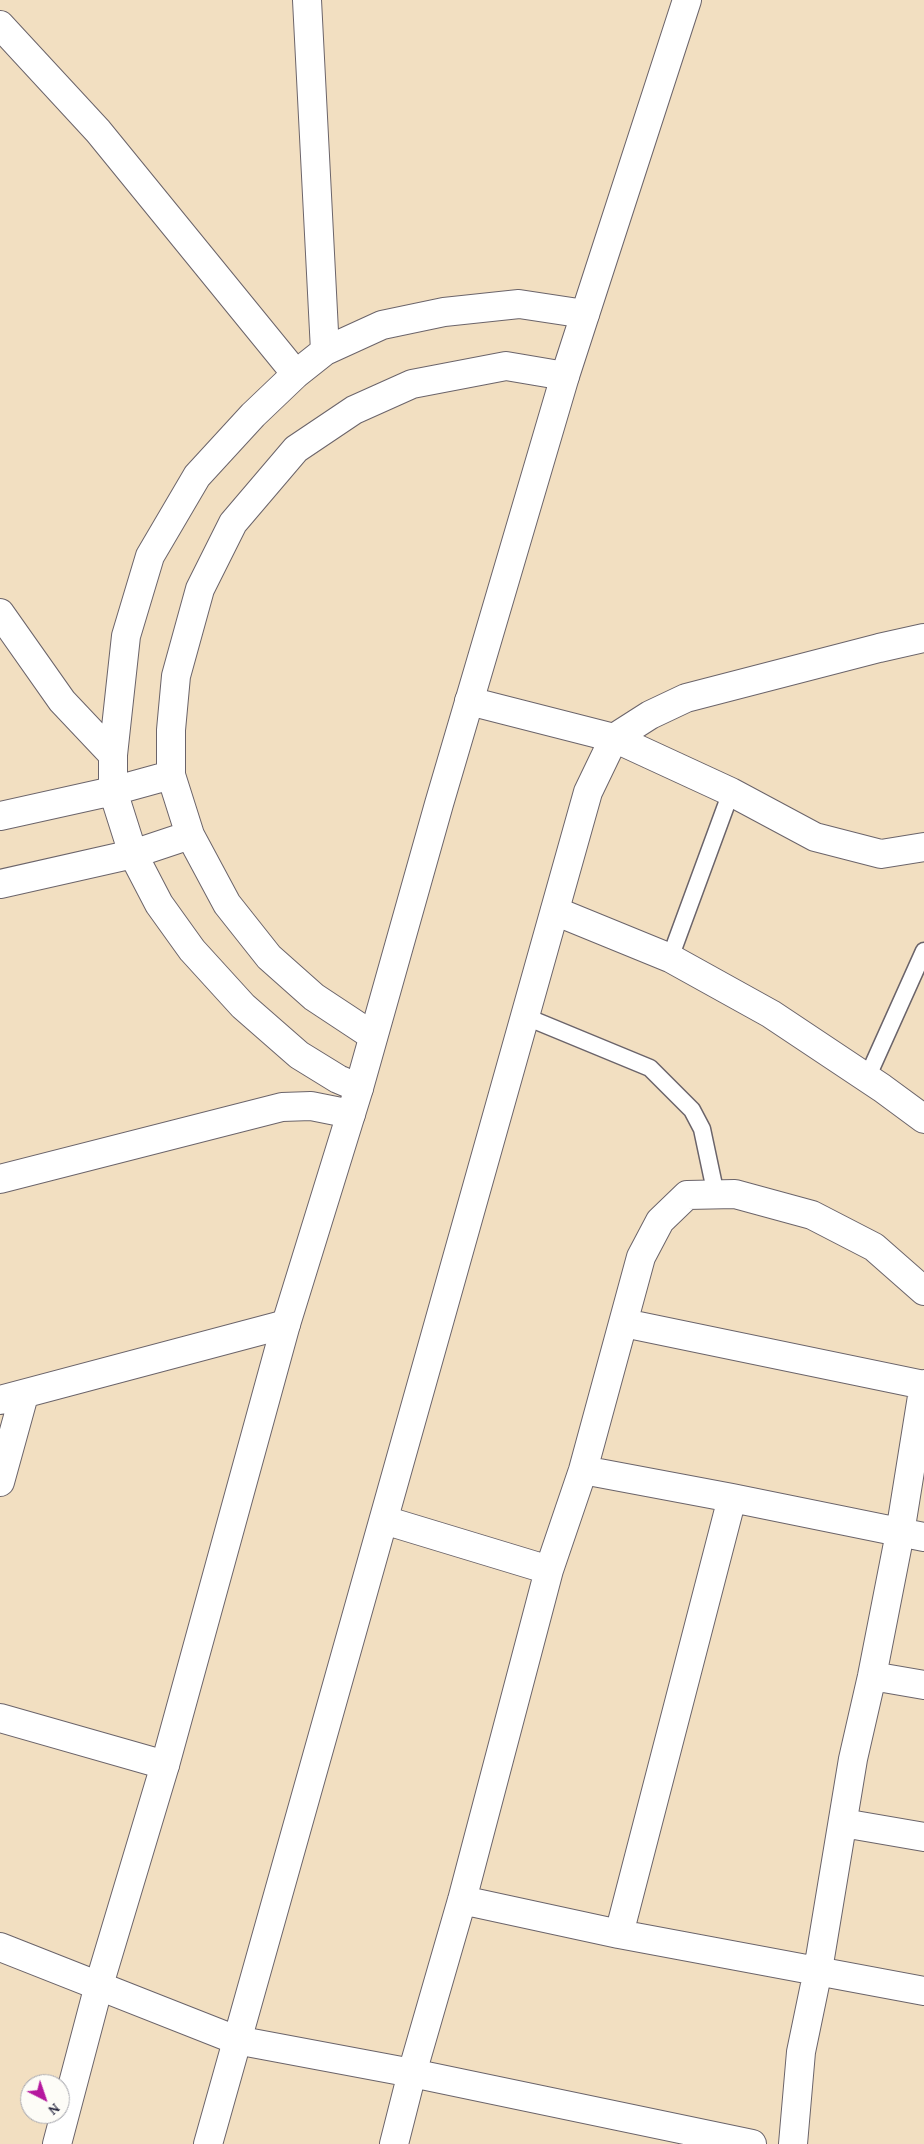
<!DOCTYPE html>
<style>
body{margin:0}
#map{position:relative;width:924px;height:2144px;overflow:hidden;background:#f2dfc1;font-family:"Gentium Book Plus",serif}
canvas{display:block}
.north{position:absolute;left:20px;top:2074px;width:50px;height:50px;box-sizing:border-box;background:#fdfcf7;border:1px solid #a5a5ac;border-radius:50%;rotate:139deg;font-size:14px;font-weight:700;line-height:20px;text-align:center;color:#22223b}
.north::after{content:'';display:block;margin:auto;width:18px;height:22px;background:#b5179e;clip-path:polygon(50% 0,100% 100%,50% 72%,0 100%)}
</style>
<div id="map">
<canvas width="924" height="2144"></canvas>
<div class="north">N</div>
</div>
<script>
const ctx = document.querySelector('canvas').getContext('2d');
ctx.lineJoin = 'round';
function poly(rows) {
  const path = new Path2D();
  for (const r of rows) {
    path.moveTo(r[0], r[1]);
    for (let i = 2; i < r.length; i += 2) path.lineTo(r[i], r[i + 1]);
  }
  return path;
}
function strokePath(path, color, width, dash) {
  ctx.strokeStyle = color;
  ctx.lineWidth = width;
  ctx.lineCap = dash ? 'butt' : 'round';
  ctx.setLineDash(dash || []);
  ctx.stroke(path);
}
const service = poly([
 [670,958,731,792],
 [524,1016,650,1068,692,1110,702,1129,716,1195],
 [867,1078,924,951]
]);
const minor = poly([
 [307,0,325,351],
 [0,25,98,131,296,374],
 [0,613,62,701,113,755],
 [469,701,614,738,731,792,815,837,881,854,924,847],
 [0,816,113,791,171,775],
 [0,884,133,854,190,835],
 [555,911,670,958,771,1014,882,1088,924,1119],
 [373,1036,314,997,269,957,227,904,190,835,171,775,171,730,176,676,200,589,233,523,296,449,354,410,412,384,506,366,565,376],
 [359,1088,338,1079,299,1055,243,1006,192,950,159,904,133,854,113,791,113,755,126,636,150,556,197,476,253,415,296,374,325,351,382,325,444,312,519,304,585,314],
 [0,1179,282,1107,311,1106,351,1114],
 [624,1323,924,1385],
 [0,1400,286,1324],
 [583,1470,732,1498,924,1537],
 [0,1482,24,1395],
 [384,1520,549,1570],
 [872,1676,924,1685],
 [0,1718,165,1765],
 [843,1823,924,1837],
 [462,1900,619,1934,924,1991],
 [619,1934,732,1498],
 [0,1947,236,2040,412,2073,752,2144],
 [394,2144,412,2073,462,1900,549,1570,583,1470,641,1257,660,1221,687,1195,735,1194,812,1215,874,1247,924,1291],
 [793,2144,801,2052,818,1970,853,1759,872,1676,900,1533,924,1384]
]);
const tertiary = poly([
 [57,2144,99,1985,165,1765,286,1324,359,1088,439,804,565,376,687,0],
 [208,2144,588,792,614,738,650,715,686,698,879,648,924,638]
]);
strokePath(service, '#6b646a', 19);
strokePath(minor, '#6b646a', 30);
strokePath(tertiary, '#6b646a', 30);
strokePath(service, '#fff', 16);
strokePath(minor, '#fff', 28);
strokePath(tertiary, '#fff', 28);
</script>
